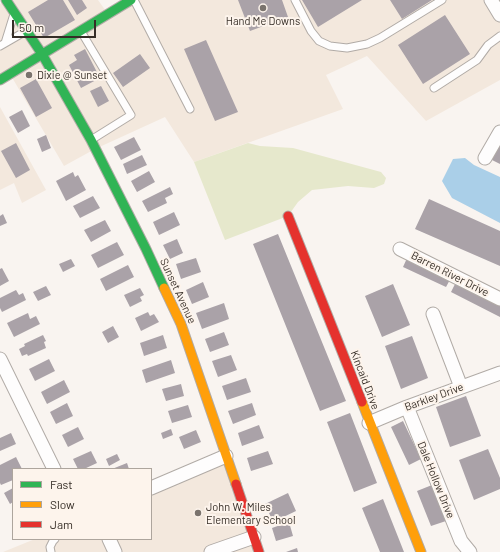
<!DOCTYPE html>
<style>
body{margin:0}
#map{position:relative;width:500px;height:552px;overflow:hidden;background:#f9f4f0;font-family:Barlow,sans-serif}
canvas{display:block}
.legend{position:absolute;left:12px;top:468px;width:140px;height:72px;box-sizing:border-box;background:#fdf4ec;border:1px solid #ada59d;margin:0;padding:5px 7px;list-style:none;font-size:12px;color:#362e27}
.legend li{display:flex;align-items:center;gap:8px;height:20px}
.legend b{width:20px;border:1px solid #ada59d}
.scale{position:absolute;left:12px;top:20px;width:84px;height:18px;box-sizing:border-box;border:2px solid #362e27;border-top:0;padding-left:5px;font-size:12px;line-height:14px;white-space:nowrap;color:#362e27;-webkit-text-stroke:3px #fdf4ec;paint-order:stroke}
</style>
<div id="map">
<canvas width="500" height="552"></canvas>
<ul class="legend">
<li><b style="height:5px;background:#30b455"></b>Fast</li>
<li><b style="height:5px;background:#ff9f0a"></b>Slow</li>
<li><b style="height:5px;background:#e5322d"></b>Jam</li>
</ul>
<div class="scale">50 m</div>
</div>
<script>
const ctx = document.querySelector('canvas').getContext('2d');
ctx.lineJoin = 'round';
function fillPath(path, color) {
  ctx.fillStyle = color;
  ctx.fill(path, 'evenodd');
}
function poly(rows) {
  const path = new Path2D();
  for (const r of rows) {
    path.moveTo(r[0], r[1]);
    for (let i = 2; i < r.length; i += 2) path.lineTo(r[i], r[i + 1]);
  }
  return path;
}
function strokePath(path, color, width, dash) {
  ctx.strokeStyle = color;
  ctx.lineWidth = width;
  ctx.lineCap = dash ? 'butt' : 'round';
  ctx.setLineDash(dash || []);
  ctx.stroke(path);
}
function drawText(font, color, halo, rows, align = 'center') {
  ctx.font = font + ' Barlow,sans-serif';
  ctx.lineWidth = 4;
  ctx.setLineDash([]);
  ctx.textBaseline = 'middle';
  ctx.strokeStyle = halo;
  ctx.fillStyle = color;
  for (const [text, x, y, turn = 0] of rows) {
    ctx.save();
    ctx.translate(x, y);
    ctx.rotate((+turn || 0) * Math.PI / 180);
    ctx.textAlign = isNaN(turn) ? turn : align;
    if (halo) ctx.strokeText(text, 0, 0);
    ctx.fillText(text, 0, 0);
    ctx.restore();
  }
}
fillPath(poly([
 [6,0,98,0,108,14,131,0,500,0,500,80,426,121,367,56,326,75,343,109,194,162,165,117,95,149,64,166,10,74,0,80,0,4],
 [0,107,46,190,22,203,14,183,0,190],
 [226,456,259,552,3,552,35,539,151,539,151,488]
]), '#f3e8dd');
fillPath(poly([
 [248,143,260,146,293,148,381,172,386,178,384,184,374,188,348,186,312,190,298,202,288,216,225,240,194,162]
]), '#e6e8cc');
fillPath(poly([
 [465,158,474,165,500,177,500,223,452,198,442,181,453,159]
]), '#aacfe8');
fillPath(poly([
 [48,0,63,0,75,20,44,38,28,12],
 [68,0,82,0,87,8,77,15],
 [238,0,282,0,288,17,250,31],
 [302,0,362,0,318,27],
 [390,0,432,0,402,19],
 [445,15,470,54,423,84,398,45],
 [206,40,238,112,215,121,184,49],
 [85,49,100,78,81,88,69,65,77,60,74,55],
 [140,54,150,68,123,87,113,73],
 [36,79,52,108,36,117,20,88],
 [101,86,109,101,98,107,90,91],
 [22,110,30,126,18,133,9,117],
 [46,135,51,148,42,152,37,139],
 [134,137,141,150,121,160,114,147],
 [16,143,30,170,16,178,1,151],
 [500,144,500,164,492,160],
 [142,155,147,165,127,174,123,164],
 [149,171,155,182,137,192,131,181],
 [73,172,75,177,78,175,86,190,66,201,56,181],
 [170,187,173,194,165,198,167,203,148,212,142,201],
 [93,196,100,208,80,218,73,206],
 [429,199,500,231,500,266,415,229],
 [174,212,180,225,159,235,153,222],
 [3,214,7,223,0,226,0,216],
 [105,220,111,231,91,242,84,230],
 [278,234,346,401,320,411,253,244],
 [177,239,183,253,170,259,163,245],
 [117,242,124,255,98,268,91,255],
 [408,256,452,276,446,287,403,267],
 [196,258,201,272,181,279,176,264],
 [71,259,75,266,63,272,59,264],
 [128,265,134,277,106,291,100,279],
 [2,268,9,281,0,286,0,269],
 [457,280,500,302,500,317,451,292],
 [203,282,209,297,192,304,186,290],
 [393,284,410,325,382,337,365,296],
 [46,286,51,295,38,301,33,292],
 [140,288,144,295,140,297,142,301,130,307,124,295],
 [16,290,19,295,23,293,26,300,2,312,0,308,0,298],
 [224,303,229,319,202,329,196,313],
 [148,312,150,316,154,314,159,322,141,331,135,318],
 [28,313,30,319,36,316,40,324,14,337,7,323],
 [113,326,119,337,108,343,102,332],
 [224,332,229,345,210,352,205,339],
 [43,335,46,341,44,342,46,348,28,356,27,354,22,356,19,349,25,346,24,344],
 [163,335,167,348,144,356,140,343],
 [412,336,428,378,401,389,385,346],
 [231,355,237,370,218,377,212,361],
 [49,359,55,371,35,381,29,369],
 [171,360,175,373,146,383,142,370],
 [246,378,251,392,227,400,222,386],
 [64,380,70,392,47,404,41,392],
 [181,384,184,396,166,401,162,389],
 [466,396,481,436,450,447,436,407],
 [67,403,73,416,56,424,50,412],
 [252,403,256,415,233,424,228,411],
 [188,405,192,417,172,423,168,411],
 [350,413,377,483,354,492,327,422],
 [403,421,421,459,409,465,391,427],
 [259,425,264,438,242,446,238,433],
 [78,427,84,439,68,447,62,435],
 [171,429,173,435,163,439,161,433],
 [196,430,201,442,184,449,179,437],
 [11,433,16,444,0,451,0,438],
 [488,449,500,478,500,489,474,500,459,460],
 [91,451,97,463,84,469,78,469,73,459],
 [268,451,273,464,251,471,247,458],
 [117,454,120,460,109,466,106,459],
 [16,457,22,469,13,469,13,480,1,485,0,483,0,465],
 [127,463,129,469,112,469],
 [432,485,446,521,431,526,417,491],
 [13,488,13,502,10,504,4,493],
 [288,493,296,511,273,522,265,504],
 [383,499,404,552,380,552,362,508],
 [289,522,293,536,276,541,272,528],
 [297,548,298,552,286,552]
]), '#aaa2a8');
const lane = poly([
 [134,0,190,109],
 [295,0,311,31,319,41,330,46,347,48,367,44,380,38,442,0],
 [82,33,131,115,91,140],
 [5,43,14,14],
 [0,46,26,31],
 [434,88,477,60,488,45,500,36],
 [51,552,50,547,53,541,55,539]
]);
const street = poly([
 [491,0,500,15],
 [485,158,500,132],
 [400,249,500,299],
 [433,314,461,387],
 [0,359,54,469],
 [407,407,461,541,470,552],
 [369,423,407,407,500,373],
 [151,488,226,456],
 [109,539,115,552],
 [211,552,254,537]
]);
const fast = poly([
 [6,0,42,54,91,140,146,249,164,288],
 [0,80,131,0]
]);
const slow = poly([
 [164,288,181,324,236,484],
 [362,402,421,552]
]);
const jam = poly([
 [288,216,362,402],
 [236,484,259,552]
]);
strokePath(lane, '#b1aba6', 9);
strokePath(street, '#b1aba6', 15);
strokePath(fast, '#b1aba6', 11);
strokePath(slow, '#b1aba6', 11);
strokePath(jam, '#b1aba6', 11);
strokePath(lane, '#fefdfd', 7);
strokePath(street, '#fefdfd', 13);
strokePath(fast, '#30b455', 9);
strokePath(slow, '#ff9f0a', 9);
strokePath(jam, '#e5322d', 9);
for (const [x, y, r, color] of [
 [263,8,4,"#7a736d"],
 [29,75,4,"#7a736d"],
 [198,513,4,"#7a736d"]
]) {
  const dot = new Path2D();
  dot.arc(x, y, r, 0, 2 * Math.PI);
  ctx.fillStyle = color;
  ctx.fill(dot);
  strokePath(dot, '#fdf4ec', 1.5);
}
drawText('11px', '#362e27', '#fdf4ec', [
 ["Hand Me Downs",263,21,"center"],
 ["Dixie @ Sunset",37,75],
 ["John W. Miles",206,507],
 ["Elementary School",206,520]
], 'left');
drawText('11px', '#362e27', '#fdf4ec', [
 ["Barren River Drive",450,274,27],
 ["Sunset Avenue",178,291,65],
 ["Kincaid Drive",365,380,69],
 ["Barkley Drive",434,397,-20],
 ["Dale Hollow Drive",436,480,68]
]);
</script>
